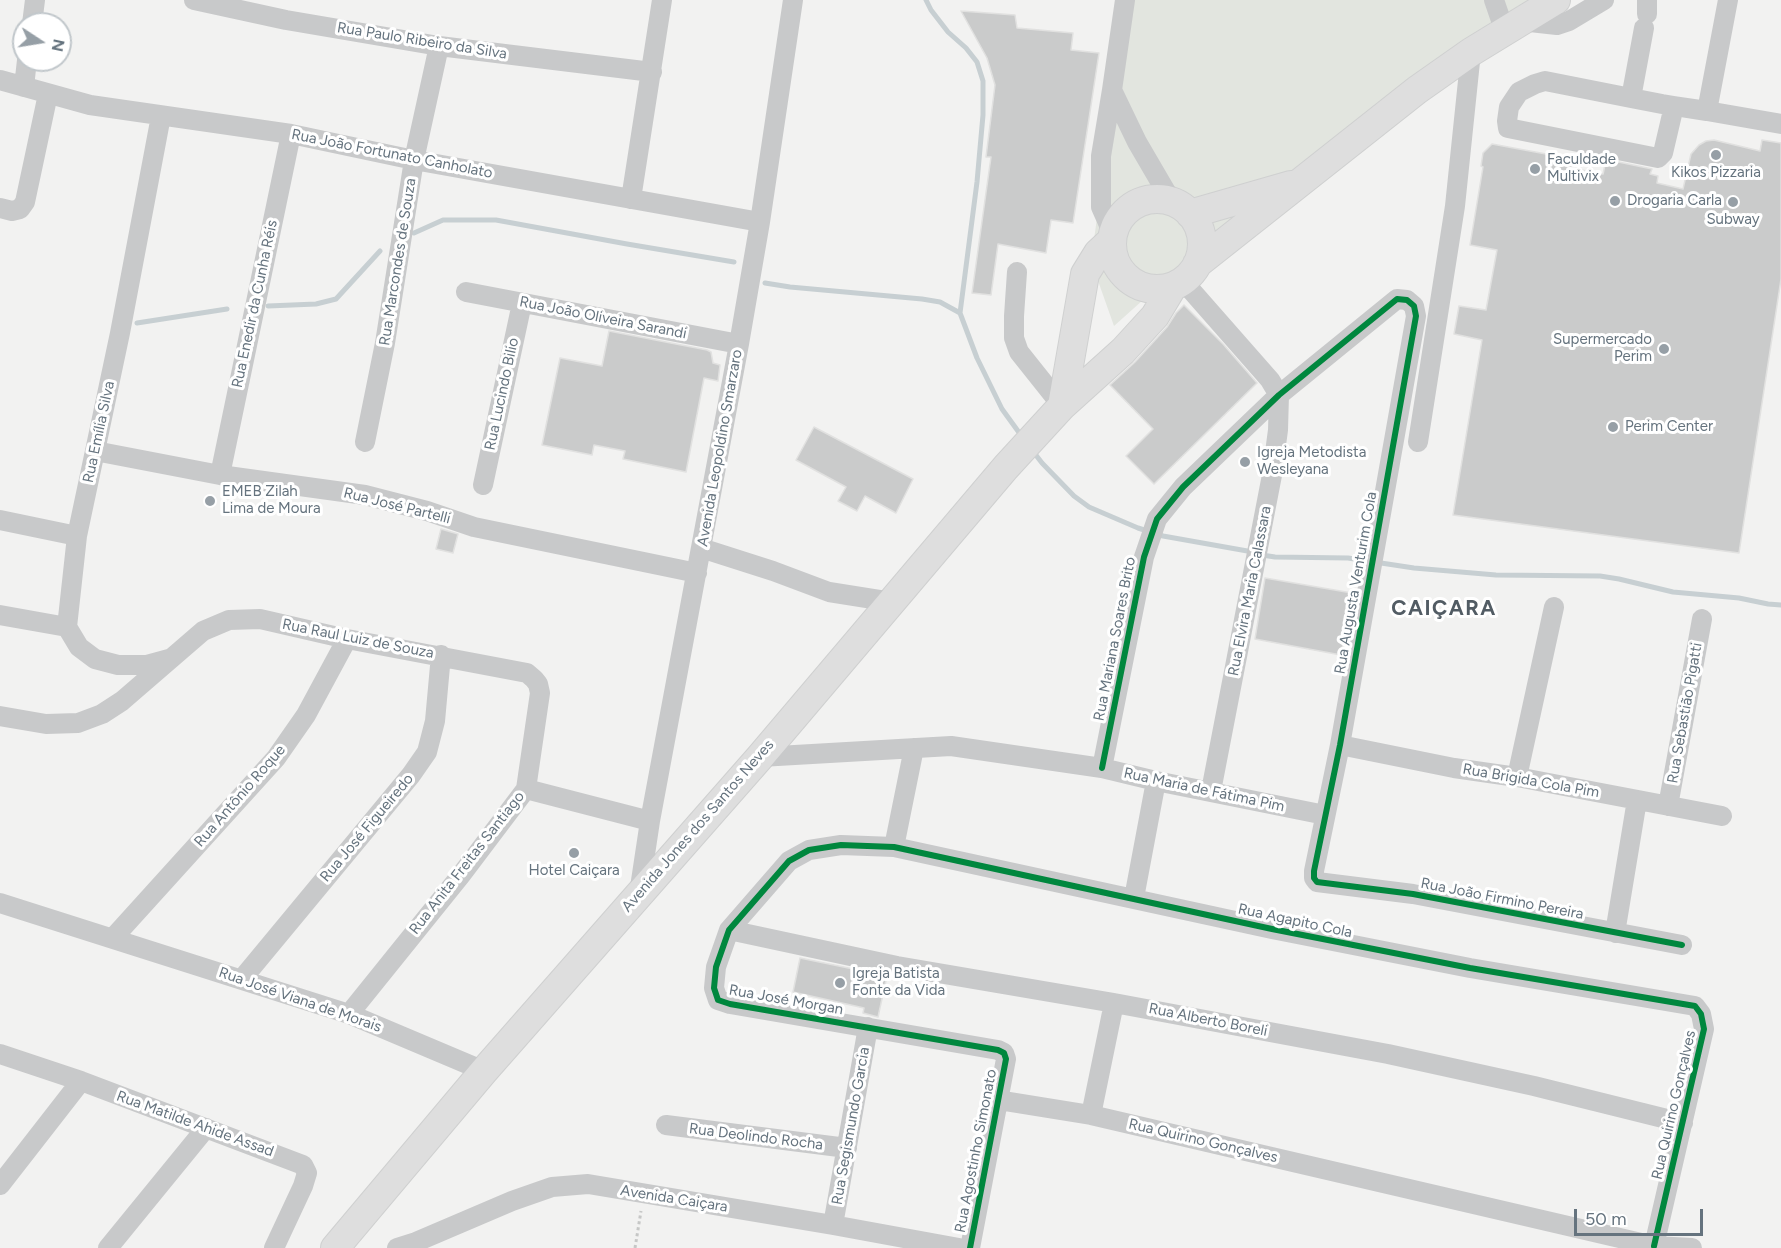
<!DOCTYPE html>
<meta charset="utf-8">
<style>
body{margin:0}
#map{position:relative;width:1781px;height:1248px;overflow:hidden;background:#f2f2f1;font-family:Figtree,sans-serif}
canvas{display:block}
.north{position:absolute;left:12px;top:12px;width:60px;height:60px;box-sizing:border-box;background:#fff;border:2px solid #c1c7cb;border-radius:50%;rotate:102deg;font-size:16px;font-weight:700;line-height:24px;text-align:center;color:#65737e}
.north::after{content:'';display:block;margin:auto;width:21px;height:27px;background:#969fa6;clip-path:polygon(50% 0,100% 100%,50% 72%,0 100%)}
.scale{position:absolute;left:1574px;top:1209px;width:129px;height:27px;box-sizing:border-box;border:3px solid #65737e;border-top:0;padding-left:8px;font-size:18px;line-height:21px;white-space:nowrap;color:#65737e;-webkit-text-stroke:4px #fff;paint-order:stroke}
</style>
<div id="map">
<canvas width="1781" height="1248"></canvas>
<div class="north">N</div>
<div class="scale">50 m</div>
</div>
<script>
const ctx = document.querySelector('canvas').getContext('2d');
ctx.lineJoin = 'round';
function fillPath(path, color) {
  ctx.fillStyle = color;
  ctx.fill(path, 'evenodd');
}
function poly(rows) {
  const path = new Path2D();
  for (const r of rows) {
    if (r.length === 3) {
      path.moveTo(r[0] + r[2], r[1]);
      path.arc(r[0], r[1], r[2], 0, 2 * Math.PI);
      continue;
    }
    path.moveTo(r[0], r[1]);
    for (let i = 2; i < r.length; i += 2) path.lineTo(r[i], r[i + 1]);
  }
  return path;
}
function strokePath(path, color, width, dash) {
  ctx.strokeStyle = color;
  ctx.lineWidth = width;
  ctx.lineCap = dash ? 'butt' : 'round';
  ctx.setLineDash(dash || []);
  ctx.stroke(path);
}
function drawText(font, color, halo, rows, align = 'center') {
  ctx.font = font + ' Figtree,sans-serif';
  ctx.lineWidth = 6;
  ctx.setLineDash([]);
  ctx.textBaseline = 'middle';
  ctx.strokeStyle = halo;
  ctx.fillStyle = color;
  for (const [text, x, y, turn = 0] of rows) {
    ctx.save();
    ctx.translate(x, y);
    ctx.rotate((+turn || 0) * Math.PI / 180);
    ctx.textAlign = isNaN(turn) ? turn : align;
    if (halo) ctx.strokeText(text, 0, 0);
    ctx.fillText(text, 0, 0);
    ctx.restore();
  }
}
fillPath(poly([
 [1131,0,1534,0,1220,231,1114,326,1091,261,1108,139]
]), '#e2e5df');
strokePath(poly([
 [926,0,931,10,948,32,966,48,977,62,983,81,983,115,977,182,960,313,977,358,1002,409,1023,438],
 [414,233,443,220,496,220,627,244,734,262],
 [765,283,790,287,922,299,940,302,960,313],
 [268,306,316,304,336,299,380,251],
 [137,323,227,309],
 [1032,450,1042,463,1074,496,1089,507,1138,528,1163,536,1253,552],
 [1262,555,1275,557,1348,558,1414,568,1496,575,1600,576,1619,579,1673,592,1739,598,1768,604,1781,605]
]), '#c7cfd2', 5);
const building = poly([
 [961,11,1015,15,1017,28,1073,33,1071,50,1099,53,1073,223,1051,220,1046,253,998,244,991,295,972,293,991,157,986,157,995,85,987,58,961,11],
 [1714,140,1760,151,1762,140,1781,143,1781,279,1739,553,1453,515,1482,340,1454,334,1459,306,1486,310,1497,250,1470,245,1483,167,1481,166,1483,153,1492,144,1573,159,1571,168,1603,174,1605,165,1608,166,1609,160,1652,169,1650,174,1658,176,1657,183,1683,189,1691,154,1699,145,1706,141,1714,140],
 [1184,305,1223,344,1257,383,1154,484,1126,456,1153,429,1110,385,1135,362,1167,327,1176,313,1184,305],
 [609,331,707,350,711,352,713,363,720,365,718,381,704,378,686,472,623,459,625,451,594,445,592,455,542,445,560,358,602,366,609,331],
 [814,427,913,479,896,513,865,496,857,511,838,501,846,487,796,460,814,427],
 [441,529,458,534,453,553,436,549,441,529],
 [1265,578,1352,593,1341,655,1255,639,1265,578],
 [800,958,887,976,878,1017,863,1013,864,1008,793,992,800,958]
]);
fillPath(building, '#cacbcb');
strokePath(building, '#e1e1e0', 1.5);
const highway = poly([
 [1157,244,45],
 [1190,214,1291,185],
 [1197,264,1417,90,1471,52,1556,0],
 [1062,406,1085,274,1098,253,1112,240],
 [335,1248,484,1071,760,757,1006,467,1062,406,1123,351,1155,316,1173,286]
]);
strokePath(highway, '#cfd0d0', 30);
strokePath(poly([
 [635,1248,641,1211]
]), '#c6c7c6', 3, [3, 3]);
strokePath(poly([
 [194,0,286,20,439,46,652,72],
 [1494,0,1505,32],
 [1647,0,1647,14],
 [1521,21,1557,25,1569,21,1604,0],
 [32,24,35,0],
 [0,80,90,105,291,134,414,160,760,222],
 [24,87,27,60],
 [1112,90,1137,142,1172,202],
 [1631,98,1644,28],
 [1674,106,1663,153,1658,158,1508,128,1507,121,1509,107,1519,92,1535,84,1545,81,1631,98,1662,104,1674,106,1707,111,1781,124],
 [1707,111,1728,0],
 [161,116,120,333,77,536,67,627,79,647,95,659,118,665,147,665,169,659],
 [631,199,662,0],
 [0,208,12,211,20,209,25,202,48,94],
 [1113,234,1101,207,1101,156,1112,90,1125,0],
 [1017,272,1014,316,1014,338,1019,352,1062,406],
 [1183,281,1270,380,1279,395,1278,430,1272,475,1211,791],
 [466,292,739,344],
 [365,442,385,343,414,160,439,46],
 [1418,442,1455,206,1471,52],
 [95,451,220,475,365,495,427,511,474,527,697,573],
 [220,475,291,134],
 [483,485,522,303],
 [0,520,77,536],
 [701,548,773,571,829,592,892,602],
 [0,615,67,627],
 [0,716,46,724,78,723,102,714,122,701,203,631,229,620,260,619,347,639,527,673,534,679,538,684,540,693,526,789,461,875,349,1014],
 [1340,745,1454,768,1517,777,1722,816],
 [760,757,951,746,1102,768,1156,781,1325,815],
 [1102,768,1144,557,1157,519,1183,487,1279,395,1397,299,1407,300,1414,306,1416,316,1340,745,1314,871,1314,878,1317,882,1413,894,1682,945],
 [1517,777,1554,607],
 [526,789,650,821],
 [1668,806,1702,619],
 [894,847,914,748],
 [639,894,650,821,739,344,760,222,793,0],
 [1134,898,1156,781],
 [0,903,349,1014,484,1071],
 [729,930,897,966,1114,1003,1388,1054,1534,1086,1683,1123],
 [1615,933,1637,800],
 [113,938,276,758,306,715,347,639],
 [242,979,411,775,427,752,435,721,441,655],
 [0,1054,81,1081,303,1165,307,1173,303,1186,274,1248],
 [998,1100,1091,1115,1654,1246,1692,1248],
 [1091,1115,1114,1003],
 [666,1125,847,1148],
 [0,1185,81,1081],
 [833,1225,868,1027],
 [108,1248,206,1128],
 [397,1248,416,1242,512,1201,552,1187,588,1184,833,1225,959,1248],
 [970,1248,1006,1059,1004,1053,998,1050,730,1004,718,1000,714,988,716,967,729,930,789,861,809,850,841,845,894,847,1272,929,1470,968,1695,1006,1701,1014,1704,1029,1654,1246]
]), '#c8c9ca', 20);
strokePath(highway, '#dedede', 28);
strokePath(poly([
 [1102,768,1144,557,1157,519,1183,487,1279,395,1397,299,1407,300,1414,306,1416,316,1340,745,1314,871,1314,878,1317,882,1413,894,1682,945],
 [970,1248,1006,1059,1004,1053,998,1050,730,1004,718,1000,714,988,716,967,729,930,789,861,809,850,841,845,894,847,1272,929,1470,968,1695,1006,1701,1014,1704,1029,1654,1246]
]), '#00873e', 6);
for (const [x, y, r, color] of [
 [1716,155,6,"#969fa6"],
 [1535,169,6,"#969fa6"],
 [1615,201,6,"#969fa6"],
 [1733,202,6,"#969fa6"],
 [1664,349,6,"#969fa6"],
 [1613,427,6,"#969fa6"],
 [1245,462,6,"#969fa6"],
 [210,501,6,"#969fa6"],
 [574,853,6,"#969fa6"],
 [840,983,6,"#969fa6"]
]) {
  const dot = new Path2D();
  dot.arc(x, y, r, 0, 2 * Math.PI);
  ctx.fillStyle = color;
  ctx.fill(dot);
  strokePath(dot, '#fff', 2);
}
drawText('15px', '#65737e', '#fff', [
 ["Rua Paulo Ribeiro da Silva",422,41,9],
 ["Rua João Fortunato Canholato",392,154,11],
 ["Rua Marcondes de Souza",398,262,-81],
 ["Rua Enedir da Cunha Réis",255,304,-78],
 ["Rua João Oliveira Sarandi",603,318,11],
 ["Rua Lucindo Bilio",502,394,-78],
 ["Rua Emília Silva",99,432,-78],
 ["Avenida Leopoldino Smarzaro",720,448,-80],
 ["Rua José Partelli",397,506,14],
 ["Rua Augusta Venturim Cola",1356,583,-80],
 ["Rua Elvira Maria Calassara",1250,591,-79],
 ["Rua Raul Luiz de Souza",358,639,11],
 ["Rua Mariana Soares Brito",1115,639,-79],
 ["Rua Sebastião Pigatti",1685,713,-80],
 ["Rua Brigida Cola Pim",1531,781,10],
 ["Rua Maria de Fátima Pim",1204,790,12],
 ["Rua Antônio Roque",240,796,-49],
 ["Avenida Jones dos Santos Neves",698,826,-49],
 ["Rua José Figueiredo",367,828,-50],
 ["Rua Anita Freitas Santiago",467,863,-52],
 ["Rua João Firmino Pereira",1502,899,11],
 ["Rua Agapito Cola",1295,921,12],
 ["Rua José Viana de Morais",300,1000,19],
 ["Rua José Morgan",786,1000,10],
 ["Rua Alberto Boreli",1208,1020,11],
 ["Rua Quirino Gonçalves",1674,1105,-77],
 ["Rua Matilde Ahide Assad",195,1124,20],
 ["Rua Segismundo Garcia",851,1126,-80],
 ["Rua Deolindo Rocha",756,1137,7],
 ["Rua Quirino Gonçalves",1203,1141,13],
 ["Rua Agostinho Simonato",976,1151,-79],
 ["Avenida Caiçara",674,1199,9]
]);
drawText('15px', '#65737e', '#fff', [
 ["Faculdade",1547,160],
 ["Multivix",1547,177],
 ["Kikos Pizzaria",1716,173,"center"],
 ["Drogaria Carla",1627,201],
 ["Subway",1733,220,"center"],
 ["Supermercado",1652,340,"right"],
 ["Perim",1652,357,"right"],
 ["Perim Center",1625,427],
 ["Igreja Metodista",1257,453],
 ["Wesleyana",1257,470],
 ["EMEB Zilah",222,492],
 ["Lima de Moura",222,509],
 ["Hotel Caiçara",574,871,"center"],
 ["Igreja Batista",852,974],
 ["Fonte da Vida",852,991]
], 'left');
ctx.letterSpacing = '1.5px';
drawText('bold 21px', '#525c64', '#fff', [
 ["CAIÇARA",1444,609]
]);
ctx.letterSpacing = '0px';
</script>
